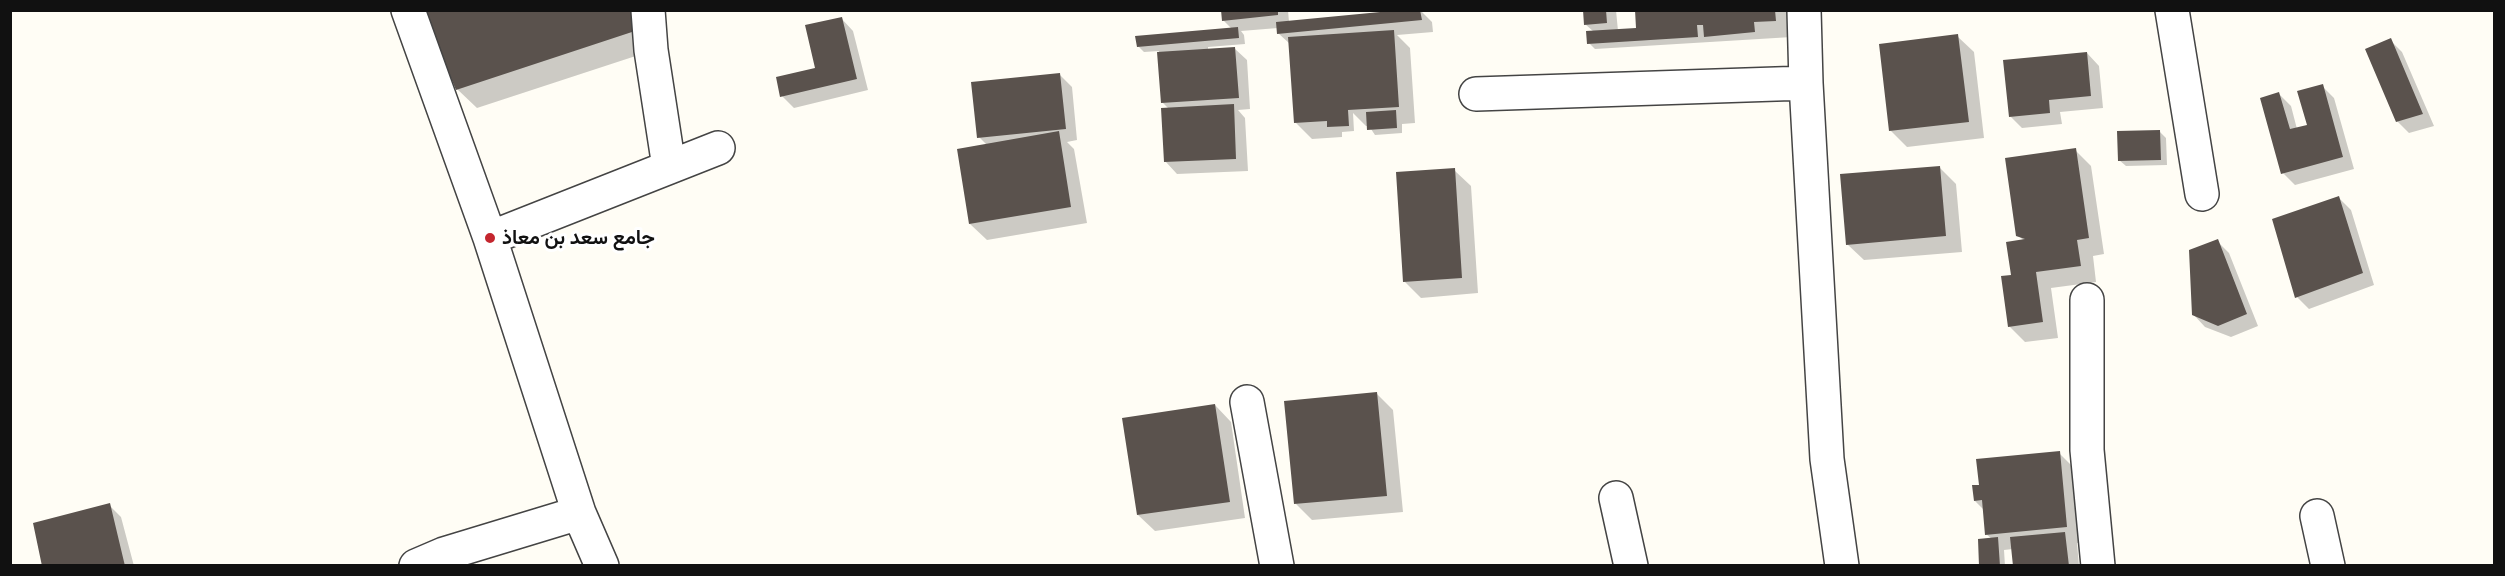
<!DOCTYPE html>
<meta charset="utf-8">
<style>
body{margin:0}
#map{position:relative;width:2505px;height:576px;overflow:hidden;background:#fffdf5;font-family:"IBM Plex Serif",serif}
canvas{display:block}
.frame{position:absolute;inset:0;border:12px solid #111;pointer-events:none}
</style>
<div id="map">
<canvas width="2505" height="576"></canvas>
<div class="frame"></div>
</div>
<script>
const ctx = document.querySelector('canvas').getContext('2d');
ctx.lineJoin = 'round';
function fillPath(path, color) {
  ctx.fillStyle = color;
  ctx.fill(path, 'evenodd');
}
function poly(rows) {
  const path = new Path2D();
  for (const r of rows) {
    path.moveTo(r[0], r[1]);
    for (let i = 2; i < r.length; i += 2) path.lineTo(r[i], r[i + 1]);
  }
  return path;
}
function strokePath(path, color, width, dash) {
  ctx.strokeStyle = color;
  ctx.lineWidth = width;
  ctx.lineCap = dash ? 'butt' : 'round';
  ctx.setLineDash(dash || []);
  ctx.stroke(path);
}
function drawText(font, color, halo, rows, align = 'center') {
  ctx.font = font + ' "IBM Plex Serif",Vazirmatn,serif';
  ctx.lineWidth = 6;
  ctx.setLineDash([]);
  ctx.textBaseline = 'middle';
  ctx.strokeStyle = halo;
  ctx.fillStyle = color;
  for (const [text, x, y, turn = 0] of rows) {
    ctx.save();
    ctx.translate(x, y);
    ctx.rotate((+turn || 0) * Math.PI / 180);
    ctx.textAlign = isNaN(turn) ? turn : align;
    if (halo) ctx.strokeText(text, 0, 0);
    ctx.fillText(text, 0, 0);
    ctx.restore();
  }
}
fillPath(poly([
 [649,10,654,50,477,108,457,89],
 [1222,10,1288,10,1289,22,1420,10,1432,22,1433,32,1397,35,1410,48,1415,123,1402,124,1402,133,1375,135,1369,126,1366,126,1353,113,1354,131,1342,132,1342,137,1312,139,1295,122,1290,44,1278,33,1278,28,1241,31,1244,35,1245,44,1208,47,1208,50,1234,48,1247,60,1250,109,1238,110,1245,118,1248,171,1177,174,1165,161,1169,109,1162,102,1159,51,1144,52,1138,46,1232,29,1223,20],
 [1584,10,1616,10,1618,31,1640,30,1637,10,1789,10,1792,37,1595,49,1589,43,1594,32,1585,24],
 [841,18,853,31,868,90,794,108,782,96,817,69],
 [1957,36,1974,52,1984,138,1907,147,1890,130],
 [2390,40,2402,52,2434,126,2409,133,2397,121],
 [2087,53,2099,66,2103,108,2060,112,2062,124,2022,128,2010,116],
 [1060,75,1072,87,1077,140,1067,142,1074,149,1087,223,987,240,970,224,987,145,979,137],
 [2322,86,2334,98,2354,169,2295,185,2283,173,2279,94,2291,106,2297,129,2309,126],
 [2160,132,2166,138,2167,165,2126,166,2119,160],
 [2075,150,2091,166,2104,254,2093,256,2096,282,2051,288,2058,338,2025,342,2009,326,2012,277,2024,241,2018,235],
 [1939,167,1956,184,1962,252,1864,260,1847,244],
 [1454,170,1471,186,1478,293,1421,298,1404,281],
 [2339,198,2351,210,2374,285,2309,309,2297,297],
 [2217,241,2229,253,2258,326,2231,337,2205,327,2193,314],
 [1377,394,1393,410,1403,512,1312,520,1296,504],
 [1215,405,1231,422,1245,518,1155,531,1138,515],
 [2059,453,2075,469,2082,543,2077,543,2079,566,2015,566,2013,549,2004,550,2005,566,1981,566,1992,539,1986,534,1984,510,1975,501,1980,486],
 [109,505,121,517,134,566,44,566]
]), '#0003');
fillPath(poly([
 [422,10,633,10,635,31,456,90],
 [1221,10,1278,10,1278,15,1222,21],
 [1401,10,1420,10,1422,20,1277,34,1276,22],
 [1583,10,1606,10,1607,23,1584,25],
 [1635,10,1775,10,1776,21,1754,22,1755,32,1704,37,1703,25,1697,25,1698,37,1587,44,1586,31,1636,28],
 [842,17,857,79,780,97,776,77,815,68,805,25],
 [1238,27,1239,38,1137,47,1135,36],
 [1394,30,1399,107,1348,110,1349,126,1327,127,1327,121,1294,123,1288,37],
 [1958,34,1969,122,1889,131,1879,44],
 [2391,38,2423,114,2396,122,2365,49],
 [1235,47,1239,98,1161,103,1157,52],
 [2087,52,2091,96,2049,100,2050,113,2009,117,2003,60],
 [1060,73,1066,129,977,138,971,82],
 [2323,84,2343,157,2281,174,2260,98,2279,92,2290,129,2307,125,2297,91],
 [1234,104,1236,159,1164,162,1161,108],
 [1396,110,1397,128,1367,130,1366,112],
 [2160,130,2161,160,2118,161,2117,131],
 [1059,131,1071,207,969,224,957,149],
 [2076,148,2089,238,2077,240,2081,266,2036,272,2043,322,2008,327,2001,276,2011,275,2006,242,2025,239,2016,236,2005,158],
 [1940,166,1946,236,1846,245,1840,174],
 [1455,168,1462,278,1403,282,1396,172],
 [2339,196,2363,273,2295,298,2272,219],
 [2218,239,2247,314,2218,326,2192,315,2189,250],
 [1377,392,1387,496,1294,504,1284,401],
 [1215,404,1230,502,1137,515,1122,418],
 [2060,451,2067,527,1985,535,1982,500,1974,501,1972,485,1979,485,1976,459],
 [110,503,125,566,42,566,33,523],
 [2065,532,2069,566,2013,566,2010,537],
 [1998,537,2000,566,1979,566,1978,539]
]), '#5a524d');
const minor = poly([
 [408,10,490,238,579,513,602,566],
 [648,10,651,50,669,167],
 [1804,10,1806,83,1827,459,1842,566],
 [2172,10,2202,194],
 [1476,94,1806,83],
 [490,238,718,148],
 [2087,300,2087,450,2098,566],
 [1247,402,1277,566],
 [1616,498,1631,566],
 [2317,516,2328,566],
 [416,566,444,554,579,513]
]);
strokePath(minor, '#444', 36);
strokePath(minor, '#fff', 33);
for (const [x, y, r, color] of [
 [490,238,6,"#c4262e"]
]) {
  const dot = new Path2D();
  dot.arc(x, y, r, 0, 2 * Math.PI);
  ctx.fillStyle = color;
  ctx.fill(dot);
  strokePath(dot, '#fff', 2);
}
drawText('bold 20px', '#111', '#fff', [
 ["جامع سعد بن معاذ",502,238]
], 'left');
</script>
